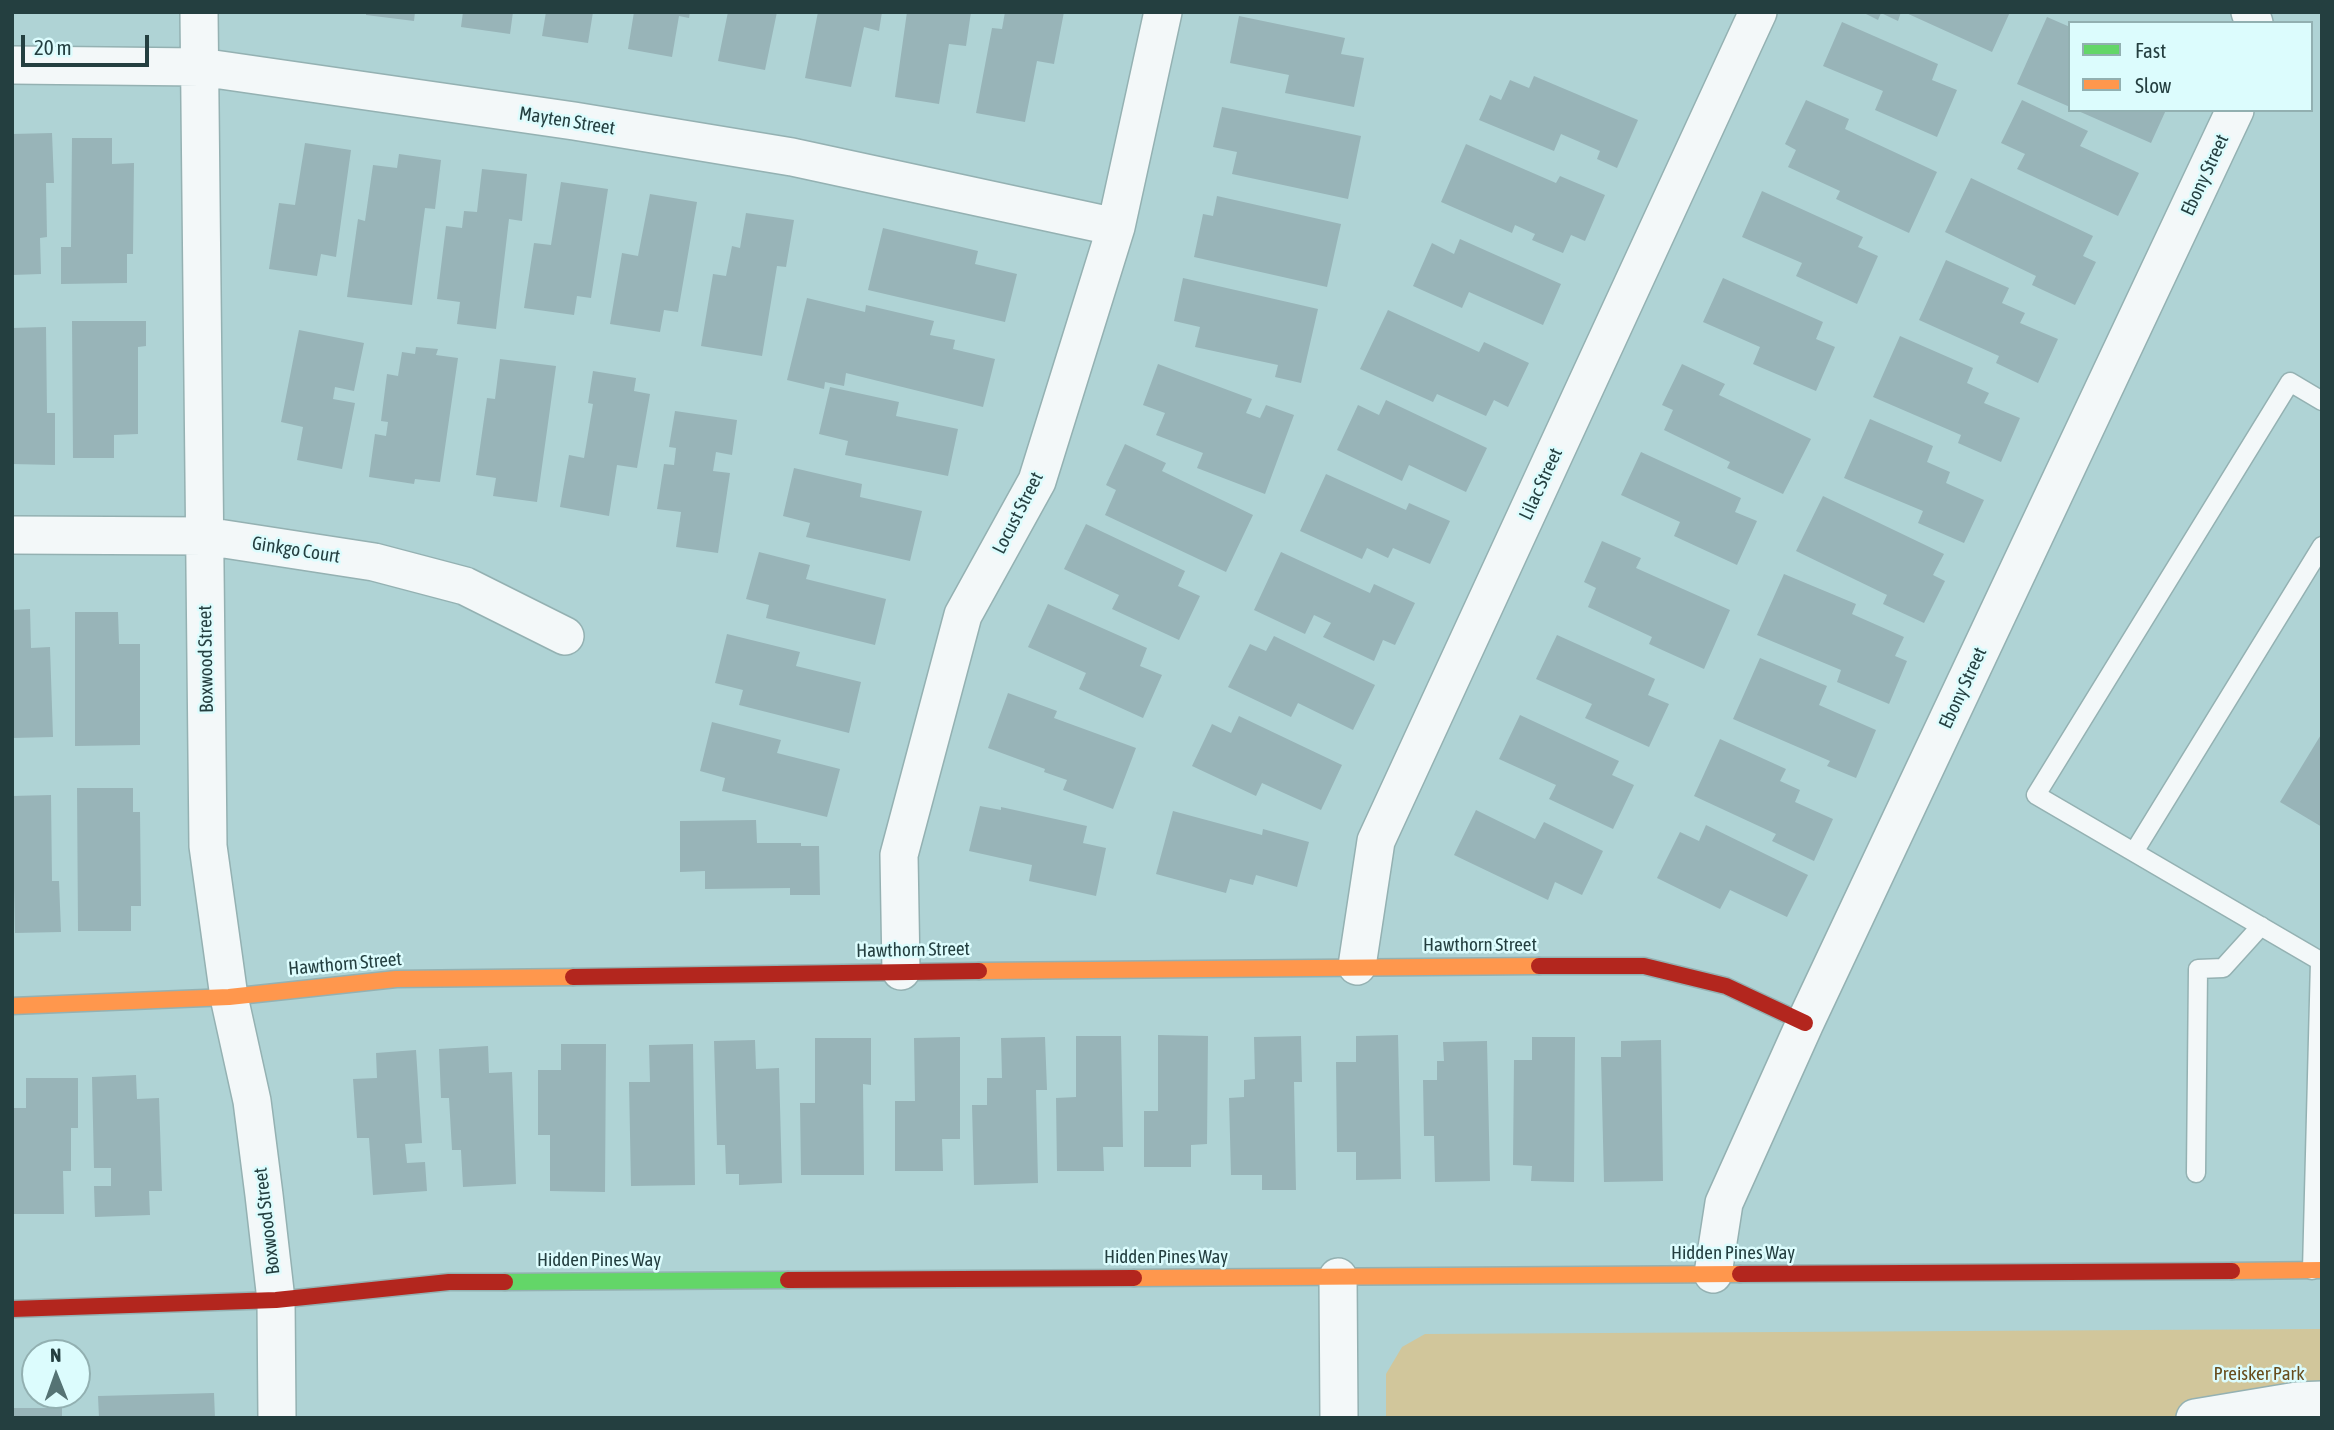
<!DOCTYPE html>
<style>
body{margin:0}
#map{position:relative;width:2334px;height:1430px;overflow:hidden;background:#afd3d5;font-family:"Asap Condensed",sans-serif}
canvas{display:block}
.frame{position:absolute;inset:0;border:14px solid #243f40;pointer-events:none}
.legend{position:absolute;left:2068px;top:21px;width:245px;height:91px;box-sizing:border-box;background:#dcfcfd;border:2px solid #92b0b1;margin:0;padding:9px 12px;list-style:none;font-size:21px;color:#243f40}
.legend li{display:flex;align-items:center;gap:14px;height:35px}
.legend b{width:35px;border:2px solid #92b0b1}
.north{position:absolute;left:21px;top:1339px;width:70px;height:70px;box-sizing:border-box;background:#dcfcfd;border:2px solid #92b0b1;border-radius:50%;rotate:359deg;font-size:19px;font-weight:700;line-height:28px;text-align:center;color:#243f40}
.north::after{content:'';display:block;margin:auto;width:24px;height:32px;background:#557374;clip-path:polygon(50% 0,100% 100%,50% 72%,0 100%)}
.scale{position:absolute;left:21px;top:35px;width:128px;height:32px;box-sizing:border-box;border:4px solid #243f40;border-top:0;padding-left:9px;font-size:21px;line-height:24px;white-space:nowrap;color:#243f40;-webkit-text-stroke:5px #dcfcfd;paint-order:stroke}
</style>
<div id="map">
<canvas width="2334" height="1430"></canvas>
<div class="frame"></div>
<ul class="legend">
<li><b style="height:9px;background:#63d668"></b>Fast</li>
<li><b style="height:9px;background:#ff974d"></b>Slow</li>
</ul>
<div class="north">N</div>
<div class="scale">20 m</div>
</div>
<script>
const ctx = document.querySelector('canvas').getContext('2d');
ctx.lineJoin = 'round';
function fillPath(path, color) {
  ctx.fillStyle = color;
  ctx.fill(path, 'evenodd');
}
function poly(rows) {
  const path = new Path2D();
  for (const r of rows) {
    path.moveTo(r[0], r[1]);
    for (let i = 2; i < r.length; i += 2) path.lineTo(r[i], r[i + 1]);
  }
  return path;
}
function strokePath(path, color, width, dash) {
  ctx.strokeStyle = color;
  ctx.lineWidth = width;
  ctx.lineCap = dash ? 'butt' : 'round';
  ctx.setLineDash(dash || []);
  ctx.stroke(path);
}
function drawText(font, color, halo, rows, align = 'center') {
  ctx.font = font + ' "Asap Condensed",sans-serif';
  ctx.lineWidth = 5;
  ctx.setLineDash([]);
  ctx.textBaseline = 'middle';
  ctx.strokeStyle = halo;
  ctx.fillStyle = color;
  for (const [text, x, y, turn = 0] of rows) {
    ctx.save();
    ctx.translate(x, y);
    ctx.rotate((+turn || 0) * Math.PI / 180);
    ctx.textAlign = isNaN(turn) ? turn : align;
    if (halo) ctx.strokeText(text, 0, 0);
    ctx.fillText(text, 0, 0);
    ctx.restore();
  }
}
fillPath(poly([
 [2322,1329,2322,1418,1386,1418,1386,1374,1402,1347,1425,1334]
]), '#d1c69b');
fillPath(poly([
 [366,12,415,12,414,21,366,15],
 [463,12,513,12,510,34,461,27],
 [546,12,593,12,588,43,542,36],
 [634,12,690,12,689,18,679,16,672,57,628,49],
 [728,12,777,12,765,70,718,61],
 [818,12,882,12,879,31,864,27,851,87,805,78],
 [907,12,971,12,966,46,949,44,939,104,895,97],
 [1005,12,1064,12,1054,64,1037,61,1025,122,976,113,992,28,1002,29],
 [1862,12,1901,12,1898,21,1881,13,1878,20],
 [1904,12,2010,12,1992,52],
 [1239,16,1345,38,1341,54,1364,58,1354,107,1285,93,1289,75,1230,63],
 [2047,17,2070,27,2070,107,2017,84],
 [1842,22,1938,64,1932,80,1957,90,1937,137,1875,110,1883,91,1823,66],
 [1534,76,1638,120,1617,168,1597,159,1600,151,1561,134,1554,151,1479,120,1490,95,1501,100,1510,80,1529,88],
 [1806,100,1849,119,1845,129,1937,172,1909,233,1836,199,1840,191,1788,167,1796,150,1785,144],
 [2022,100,2088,131,2080,146,2139,173,2118,216,2017,169,2025,154,2001,143],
 [1222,107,1361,136,1348,199,1232,174,1237,152,1213,147],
 [2076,110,2166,110,2151,143],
 [52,133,54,183,46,183,47,237,40,238,41,274,12,275,12,134],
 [72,138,112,138,112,164,134,163,133,254,127,254,127,283,61,284,61,247,71,247],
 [305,143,351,150,336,257,321,254,317,276,269,269,279,203,295,205],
 [1466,144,1556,183,1560,176,1605,195,1585,241,1571,235,1563,253,1532,240,1535,234,1515,225,1512,233,1441,202],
 [399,154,441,160,435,209,425,208,412,305,347,297,358,219,365,221,373,165,397,168],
 [482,169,527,174,522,221,509,219,496,329,457,324,460,302,437,299,446,226,462,228,464,211,477,212],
 [1971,178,2093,236,2083,256,2096,262,2075,305,2032,285,2036,276,1945,232],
 [561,182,608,189,591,298,577,296,574,315,524,308,534,243,551,245],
 [1762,191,1863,237,1858,247,1878,256,1857,304,1796,276,1802,263,1742,237],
 [650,194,697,202,678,312,664,310,660,332,610,324,622,253,638,256],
 [1217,196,1341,224,1327,287,1194,257,1203,214,1213,216],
 [746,213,794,220,786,267,777,266,762,356,701,346,713,274,726,276,732,246,740,248],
 [883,228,978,251,975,264,1017,274,1005,322,868,290],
 [1460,239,1561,284,1543,325,1469,292,1462,308,1413,286,1432,243,1454,254],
 [1946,260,2009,288,2002,303,2025,313,2020,323,2058,339,2038,383,1996,363,1999,356,1919,320],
 [1183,278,1318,309,1301,383,1275,377,1278,365,1195,347,1200,327,1174,321],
 [1723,278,1823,322,1816,339,1835,347,1816,391,1753,364,1760,347,1703,322],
 [807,298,865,312,866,305,934,321,930,335,955,340,953,349,995,359,983,407,846,373,844,386,825,382,824,389,787,380],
 [1388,310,1479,352,1484,342,1529,363,1508,407,1494,400,1486,416,1437,394,1433,402,1360,369],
 [72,321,146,321,146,346,138,347,138,434,114,435,114,458,73,458],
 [46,327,47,413,55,413,55,465,12,464,12,328],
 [299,330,364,343,354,391,335,387,333,399,355,403,342,469,297,460,303,427,281,422],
 [1900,336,1973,368,1967,383,1989,393,1984,403,2020,418,2001,462,1958,443,1961,435,1873,397],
 [416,347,438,349,436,355,458,358,440,482,415,479,414,484,369,477,375,434,386,436,388,422,381,421,387,374,398,376,402,352,415,354],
 [500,359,556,366,537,502,493,496,496,478,476,475,487,398,495,399],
 [1158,364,1252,399,1246,413,1260,418,1266,405,1294,415,1265,494,1197,468,1203,453,1156,435,1165,413,1143,405],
 [1682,364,1725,384,1719,395,1811,439,1783,494,1727,468,1730,462,1664,430,1673,410,1662,405],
 [593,371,636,378,634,391,650,394,637,468,617,465,609,516,560,507,569,455,584,458,593,404,588,403],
 [830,387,899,402,896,416,958,429,948,476,845,455,848,441,819,434],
 [1386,400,1487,448,1466,492,1409,465,1402,481,1337,450,1358,405,1379,415],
 [675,411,737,420,732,455,716,452,713,471,730,473,718,553,676,547,681,512,657,509,664,464,674,465,676,448,669,447],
 [1870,419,1933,446,1927,462,1950,472,1946,483,1984,500,1964,543,1918,523,1923,511,1844,478],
 [1125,444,1166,463,1162,471,1253,515,1226,572,1105,515,1116,490,1106,485],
 [1641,452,1741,498,1735,512,1757,521,1737,565,1674,536,1680,522,1621,495],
 [794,468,862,484,860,497,922,511,910,561,806,537,810,523,783,516],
 [1326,474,1406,510,1409,503,1450,521,1430,564,1393,548,1388,558,1367,548,1362,559,1300,531],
 [1823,496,1944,554,1933,575,1945,581,1924,623,1883,604,1887,595,1796,551],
 [1086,524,1185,571,1178,586,1200,596,1179,640,1112,609,1119,595,1064,569],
 [1602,541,1641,558,1636,568,1730,610,1704,669,1649,644,1652,637,1588,607,1596,588,1584,582],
 [759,552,810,565,806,579,886,599,875,645,766,618,769,605,746,599],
 [1281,552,1370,593,1374,584,1415,603,1395,645,1383,640,1374,661,1323,637,1331,623,1314,615,1305,634,1254,610],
 [1784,574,1856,604,1852,614,1904,637,1895,656,1907,661,1889,704,1837,682,1841,670,1757,635],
 [1048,604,1147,648,1140,666,1162,675,1143,718,1079,689,1086,673,1028,647],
 [30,609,31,648,50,647,53,737,12,738,12,610],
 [75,612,118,612,119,644,140,644,140,745,75,746],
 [727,634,800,652,796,666,861,682,849,733,739,705,743,690,715,683],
 [1557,635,1655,679,1648,695,1669,704,1649,747,1585,718,1592,704,1536,679],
 [1274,636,1375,685,1353,730,1298,703,1291,717,1228,687,1250,644,1266,651],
 [1760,658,1827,686,1819,705,1876,730,1856,778,1827,766,1830,761,1733,719],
 [1008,693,1057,711,1054,718,1136,748,1113,809,1063,790,1067,780,1044,772,1045,769,988,748],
 [1520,715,1619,761,1612,775,1634,785,1613,829,1549,799,1556,785,1499,759],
 [1239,716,1342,765,1321,810,1262,783,1256,796,1192,766,1212,724,1231,733],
 [712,722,781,740,777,753,840,769,827,817,722,791,725,778,700,771],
 [2322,733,2322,827,2280,802],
 [1720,739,1786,769,1780,781,1800,790,1795,802,1833,819,1814,861,1772,841,1776,834,1694,796],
 [77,788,133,788,133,812,140,812,141,906,131,906,131,931,78,931],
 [51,795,52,881,59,881,61,932,15,933,12,796],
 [980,806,1001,810,1001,807,1087,826,1083,843,1106,848,1096,896,1029,881,1032,865,969,851],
 [1476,810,1535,839,1544,822,1603,851,1582,895,1555,882,1548,900,1454,855],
 [1173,811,1262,835,1263,829,1309,842,1297,887,1256,875,1253,885,1230,879,1226,893,1156,874],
 [756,820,757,843,801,843,801,846,819,846,820,895,790,895,790,888,705,889,705,871,680,872,680,821],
 [1706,825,1808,875,1787,917,1730,890,1720,909,1657,878,1680,832,1699,841],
 [1158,1035,1208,1036,1207,1144,1191,1145,1191,1167,1144,1167,1144,1111,1158,1111],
 [1398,1035,1401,1179,1356,1180,1356,1152,1337,1152,1336,1062,1356,1062,1356,1036],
 [1076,1036,1121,1036,1123,1147,1103,1147,1104,1171,1057,1171,1056,1098,1076,1097],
 [1301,1036,1302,1082,1294,1082,1296,1190,1262,1190,1262,1175,1231,1175,1229,1098,1244,1097,1244,1080,1255,1079,1254,1037],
 [960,1037,960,1139,942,1139,943,1171,895,1171,895,1101,915,1101,914,1038],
 [1045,1037,1047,1090,1036,1090,1038,1183,974,1185,972,1105,987,1105,987,1078,1002,1078,1001,1038],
 [1532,1037,1575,1037,1574,1182,1531,1181,1532,1166,1513,1165,1514,1060,1532,1060],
 [815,1038,871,1038,871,1085,863,1084,864,1175,801,1175,800,1103,815,1103],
 [755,1040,756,1069,779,1068,782,1183,739,1185,739,1174,726,1174,725,1145,717,1145,714,1041],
 [1661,1040,1663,1181,1604,1182,1601,1057,1621,1057,1621,1041],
 [1487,1041,1490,1181,1435,1182,1434,1136,1424,1136,1423,1080,1437,1080,1437,1061,1444,1061,1443,1042],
 [561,1044,606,1044,605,1192,550,1191,550,1135,538,1135,538,1070,561,1070],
 [693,1044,695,1185,631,1186,629,1082,650,1082,649,1045],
 [488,1046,489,1073,512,1072,516,1184,463,1187,461,1150,452,1150,449,1098,441,1098,439,1049],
 [416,1050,422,1143,405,1144,407,1163,425,1162,427,1191,373,1195,369,1138,357,1138,353,1079,377,1078,376,1053],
 [136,1075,137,1099,159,1098,162,1191,149,1191,150,1215,95,1217,94,1186,111,1186,111,1168,94,1168,92,1077],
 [26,1078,78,1078,78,1128,71,1128,71,1171,63,1171,64,1214,12,1214,12,1108,26,1108],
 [214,1393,215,1418,99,1418,98,1396],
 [12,1408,62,1408,62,1418,12,1418]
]), '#98b4b8');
const lane = poly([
 [2322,401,2290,382,2036,795,2322,962],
 [2134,852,2322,546],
 [2196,1173,2198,969,2223,968,2261,926],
 [2312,1270,2320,961]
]);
const street = poly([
 [199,12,208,846,229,997,252,1101,264,1195,276,1300,277,1418],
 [2250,12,2254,23],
 [12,65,200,67,574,121,792,157,1116,227],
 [12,535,205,536,374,562,465,586,565,636],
 [1357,966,1376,841,1758,12],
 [901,971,899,855,963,615,1037,481,1116,227,1163,12],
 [1713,1274,1724,1203,1805,1023,2235,110],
 [1338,1277,1339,1418],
 [2195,1418,2297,1401,2322,1400]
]);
const fast = poly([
 [505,1282,788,1280]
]);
const slow = poly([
 [979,971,1539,966],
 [12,1006,229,997,396,979,573,977],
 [2232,1271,2322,1270],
 [1134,1278,1740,1274]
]);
const jam = poly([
 [1539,966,1644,966,1726,986,1805,1023],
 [573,977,979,971],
 [1740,1274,2232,1271],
 [788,1280,1134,1278],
 [12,1309,276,1300,449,1282,505,1282]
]);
strokePath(lane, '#94b1b2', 21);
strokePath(street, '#94b1b2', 40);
strokePath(fast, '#94b1b2', 19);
strokePath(slow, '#94b1b2', 19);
strokePath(jam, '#94b1b2', 19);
strokePath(lane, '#f3f8f9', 18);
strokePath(street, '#f3f8f9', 37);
strokePath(fast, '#63d668', 16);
strokePath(slow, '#ff974d', 16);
strokePath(jam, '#b3261e', 16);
drawText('19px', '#243f40', '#dcfcfd', [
 ["Mayten Street",567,121,9],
 ["Ebony Street",2205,175,-65],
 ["Lilac Street",1541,484,-65],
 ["Locust Street",1018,513,-63],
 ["Ginkgo Court",296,550,9],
 ["Boxwood Street",206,659,-91],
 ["Ebony Street",1963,688,-65],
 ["Hawthorn Street",1480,945],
 ["Hawthorn Street",913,950,-1],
 ["Hawthorn Street",345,964,-5],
 ["Boxwood Street",267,1221,-97],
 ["Hidden Pines Way",1733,1253],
 ["Hidden Pines Way",1166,1257],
 ["Hidden Pines Way",599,1260]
]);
drawText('19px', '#684d1d', '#dcfcfd', [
 ["Preisker Park",2259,1374]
]);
</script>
